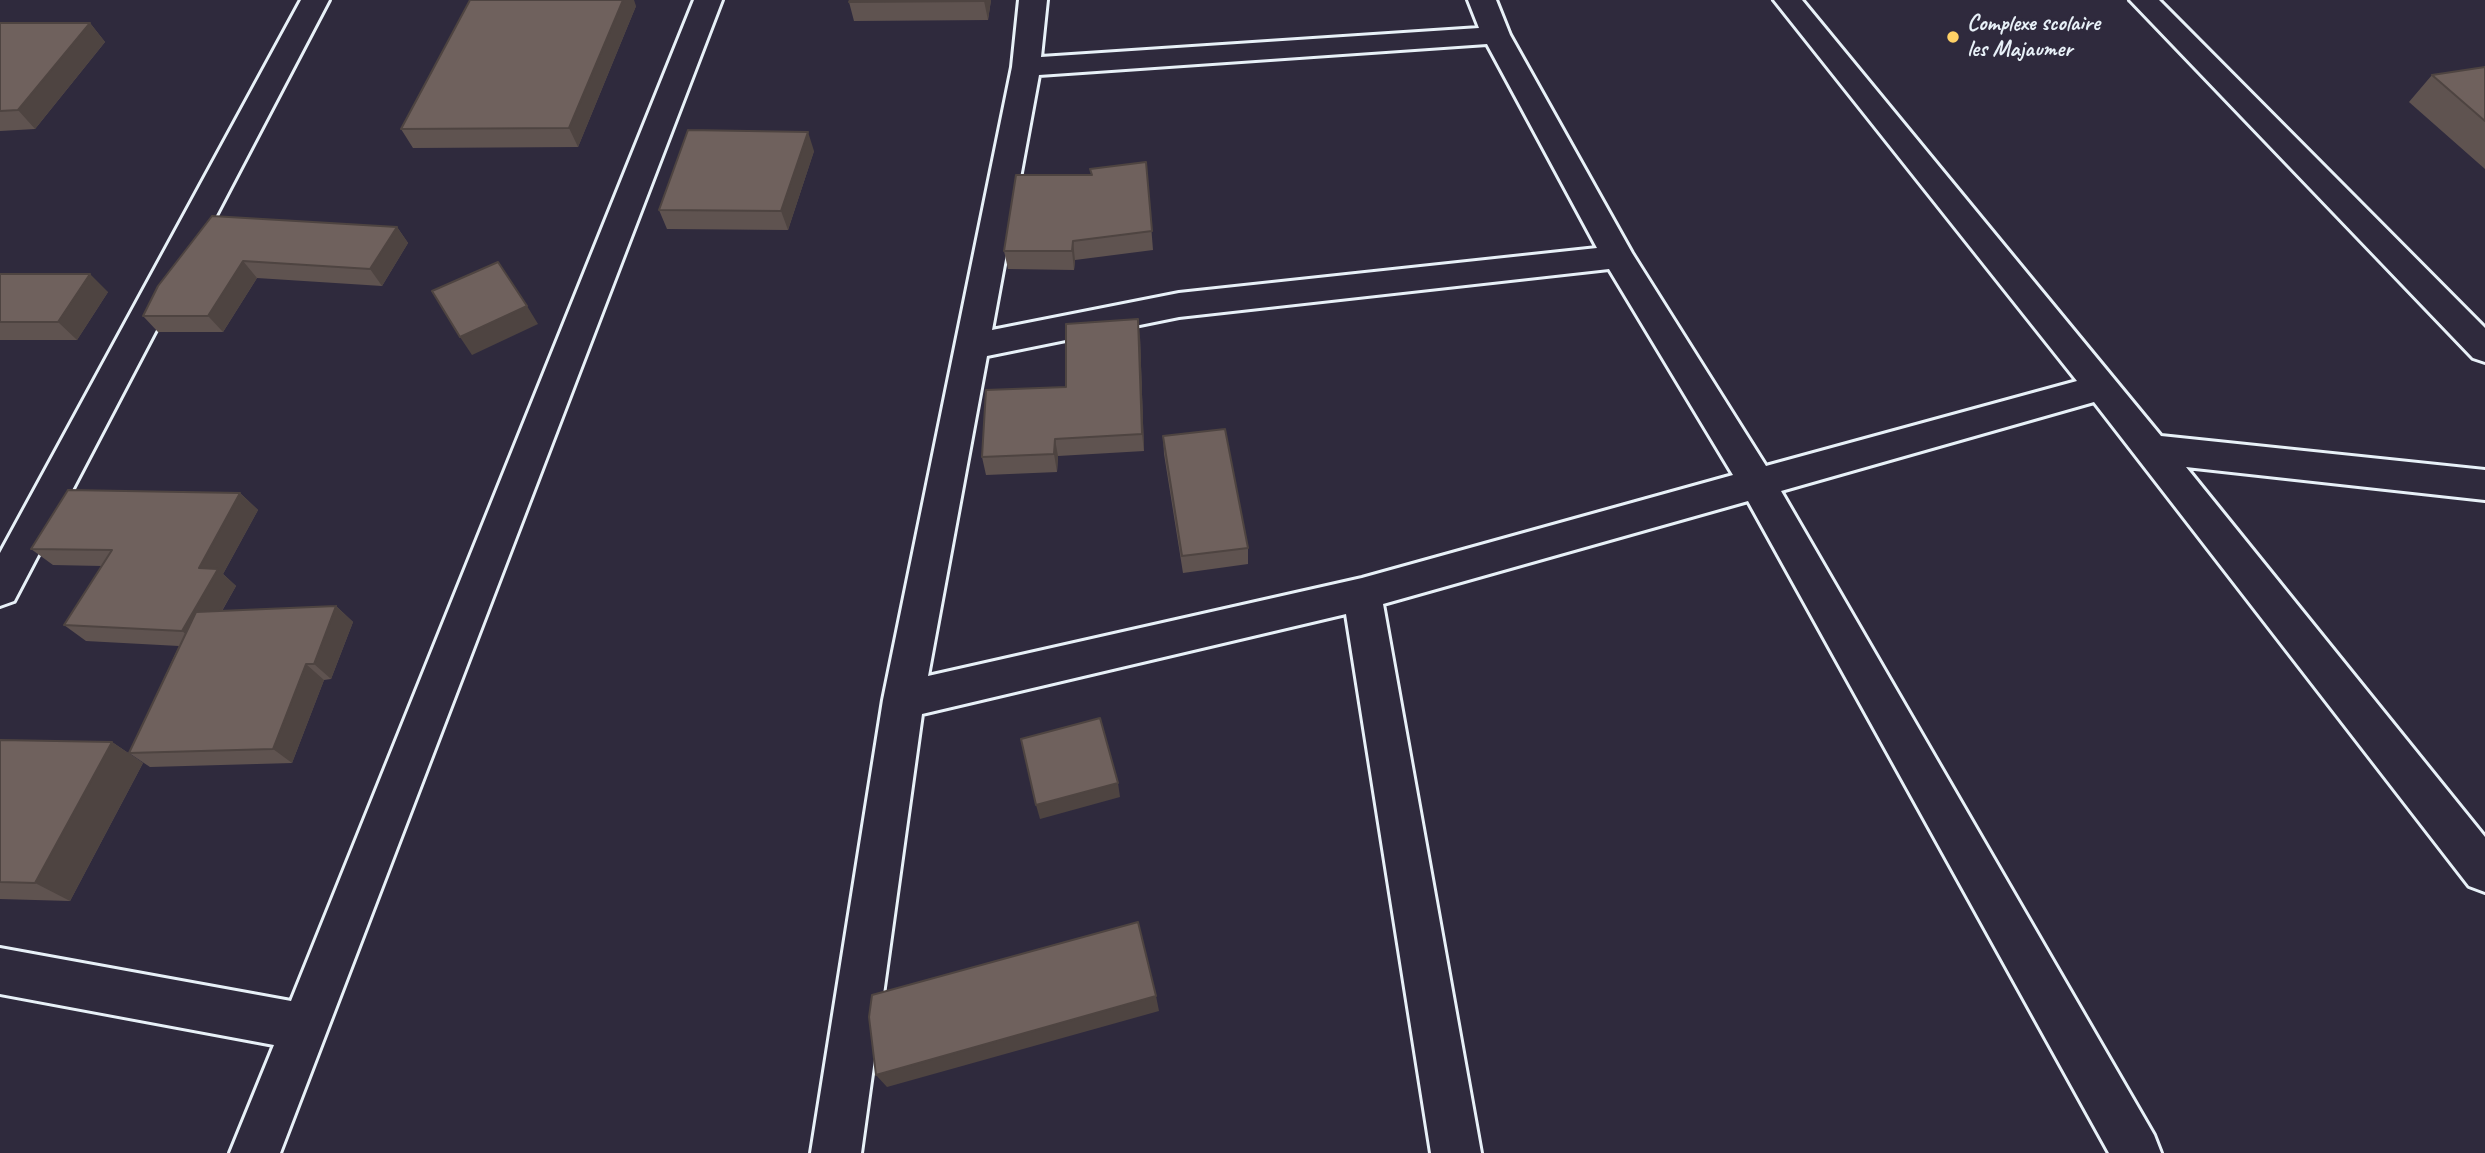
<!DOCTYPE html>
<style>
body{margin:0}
canvas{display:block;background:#2f2a3d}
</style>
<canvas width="2485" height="1153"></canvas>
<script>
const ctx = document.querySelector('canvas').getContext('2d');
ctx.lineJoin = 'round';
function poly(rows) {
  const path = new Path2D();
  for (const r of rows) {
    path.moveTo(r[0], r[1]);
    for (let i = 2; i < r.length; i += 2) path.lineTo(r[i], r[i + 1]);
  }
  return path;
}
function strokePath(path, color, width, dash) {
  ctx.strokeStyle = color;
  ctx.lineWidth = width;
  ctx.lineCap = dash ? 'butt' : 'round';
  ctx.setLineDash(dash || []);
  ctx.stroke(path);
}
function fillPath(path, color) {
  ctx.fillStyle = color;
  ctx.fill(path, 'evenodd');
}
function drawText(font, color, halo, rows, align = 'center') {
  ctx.font = font + ' Caveat,sans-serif';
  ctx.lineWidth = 6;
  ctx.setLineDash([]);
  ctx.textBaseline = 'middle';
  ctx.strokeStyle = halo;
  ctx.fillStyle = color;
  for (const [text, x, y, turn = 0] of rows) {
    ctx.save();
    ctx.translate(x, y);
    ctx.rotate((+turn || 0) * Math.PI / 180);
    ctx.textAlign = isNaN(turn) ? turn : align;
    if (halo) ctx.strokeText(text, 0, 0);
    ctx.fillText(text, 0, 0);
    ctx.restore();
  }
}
const street = poly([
 [301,0,329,0,14,601,0,606,0,553,301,0],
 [694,0,722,0,280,1153,230,1153,274,1045,0,994,0,948,291,1001,694,0],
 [1019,0,1047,0,1041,57,1479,28,1468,0,1496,0,1510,35,1632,253,1766,466,2077,381,1774,0,1802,0,2161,436,2485,470,2485,500,2186,467,2485,837,2485,892,2469,886,2094,402,1781,491,2154,1135,2161,1153,2109,1153,1748,501,1383,604,1481,1153,1431,1153,1346,614,922,714,861,1153,811,1153,883,700,1012,67,1019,0],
 [1487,44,1597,248,1179,293,992,330,1039,75,1487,44],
 [1609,269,1733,475,1362,578,928,676,987,356,1179,317,1609,269],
 [2130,0,2159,0,2485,328,2485,362,2473,358,2130,0]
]);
strokePath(street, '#e8f1f8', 6);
fillPath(street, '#2f2a3d');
fillPath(poly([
 [991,0,988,20,854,21,849,2],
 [636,6,578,147,413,148,401,129],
 [0,23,90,23,105,42,35,129,0,131],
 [2485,67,2485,169,2409,102,2432,75],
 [814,151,788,230,667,229,659,210],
 [1146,162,1153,250,1075,260,1074,270,1008,269,1004,251,1091,175],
 [212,216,397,227,408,243,382,286,257,278,223,332,158,332,143,316],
 [0,274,108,292,77,340,0,340],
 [1140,337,1144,451,1058,456,1057,472,986,475,982,457,1066,387],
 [1163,436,1248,548,1248,564,1183,573,1164,454],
 [240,493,258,510,223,574,236,586,222,611,336,606,353,622,331,679,324,680,292,763,150,767,129,753,179,646,86,641,64,625,102,566,53,565,31,549],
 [0,740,112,742,143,763,70,901,0,899]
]), '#5f5350');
fillPath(poly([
 [623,0,634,0,636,6,578,147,569,128],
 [985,0,991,0,988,20,984,1],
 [90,23,105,42,35,129,18,110],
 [808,132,814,151,788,230,781,211],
 [397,227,408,243,382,286,370,269],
 [1073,241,1075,260,1074,270,1072,251],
 [243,261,257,278,223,332,208,316],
 [90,274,108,292,77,340,58,322],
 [527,306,538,324,472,355,460,337],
 [1138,319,1140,337,1144,451,1142,434],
 [1055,439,1058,456,1057,472,1054,454],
 [240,493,258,510,223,574,236,586,201,647,182,631,199,568],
 [336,606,353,622,331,679,314,664],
 [306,664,324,680,292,763,273,749],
 [112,742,143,763,70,901,35,883],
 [1118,783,1120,797,1040,819,1036,805],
 [1156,996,1159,1011,887,1087,876,1075]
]), '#4e4441');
const building = poly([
 [470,0,623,0,569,128,401,129,470,0],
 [850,0,985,0,984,1,849,2,850,0],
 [0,23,90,23,18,110,0,111,0,23],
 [2485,67,2485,121,2432,75,2485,67],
 [688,130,808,132,781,211,659,210,688,130],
 [1146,162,1152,231,1073,241,1072,251,1004,251,1016,175,1092,175,1090,169,1146,162],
 [212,216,397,227,370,269,243,261,208,316,143,316,158,286,212,216],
 [498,262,527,306,460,337,432,291,498,262],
 [0,274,90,274,58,322,0,322,0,274],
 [1138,319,1142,434,1055,439,1054,454,982,457,986,390,1066,387,1066,324,1138,319],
 [1225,429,1248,548,1182,556,1163,436,1225,429],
 [68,490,240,493,199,568,218,569,182,631,64,625,112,550,31,549,68,490],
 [336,606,314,664,306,664,273,749,129,753,196,612,336,606],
 [1100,718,1118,783,1036,805,1021,739,1100,718],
 [0,740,112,742,35,883,0,882,0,740],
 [1138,922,1156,996,876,1075,869,1017,872,995,1138,922]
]);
fillPath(building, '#6f615d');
strokePath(building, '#4e4441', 2);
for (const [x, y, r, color] of [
 [1953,37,7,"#ffd166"]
]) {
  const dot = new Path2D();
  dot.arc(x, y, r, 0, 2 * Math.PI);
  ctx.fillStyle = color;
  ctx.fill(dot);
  strokePath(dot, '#2f2a3d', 2.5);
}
drawText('bold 23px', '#e8f1f8', '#2f2a3d', [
 ["Complexe scolaire",1967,24],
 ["les Majaumer",1967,50]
], 'left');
</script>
